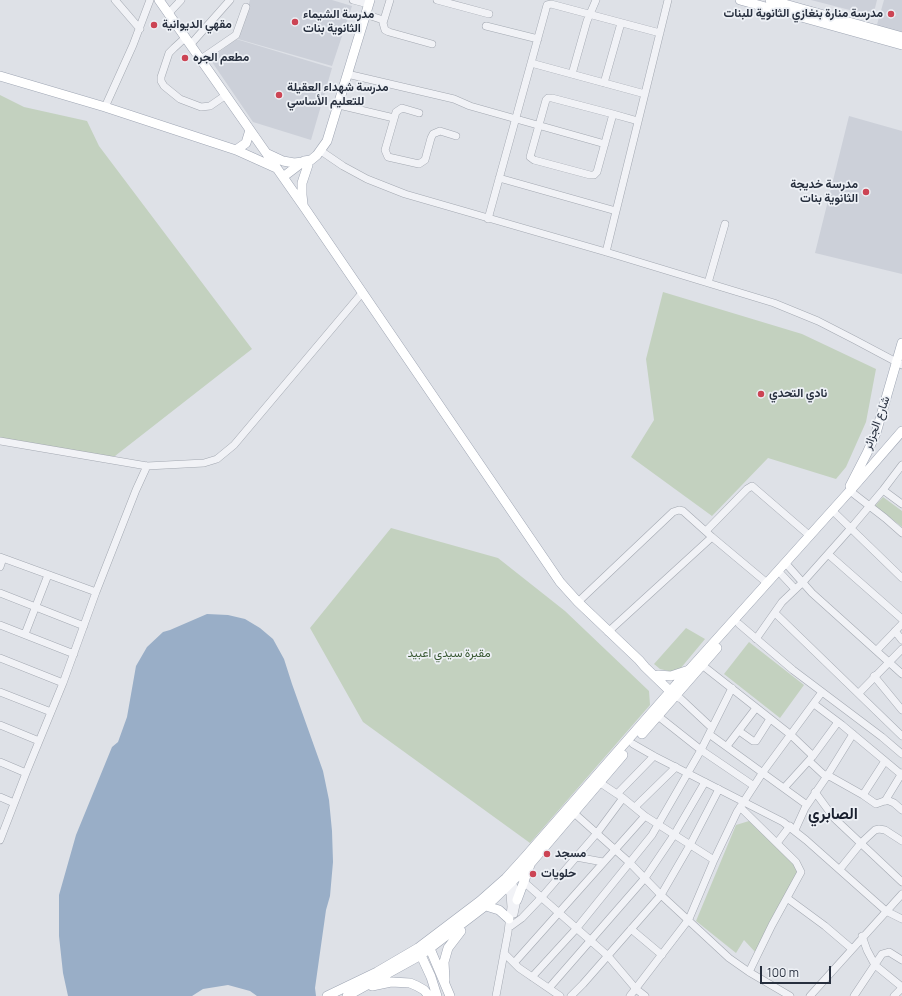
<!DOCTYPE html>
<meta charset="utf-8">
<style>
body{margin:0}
#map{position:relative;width:902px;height:996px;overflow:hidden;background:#dee1e7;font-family:Manrope,sans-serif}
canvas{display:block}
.scale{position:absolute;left:760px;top:966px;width:71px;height:18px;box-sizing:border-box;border:2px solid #272f3e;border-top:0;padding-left:5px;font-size:12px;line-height:14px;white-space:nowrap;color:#272f3e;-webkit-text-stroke:3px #edf0f5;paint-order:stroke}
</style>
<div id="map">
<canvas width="902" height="996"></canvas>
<div class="scale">100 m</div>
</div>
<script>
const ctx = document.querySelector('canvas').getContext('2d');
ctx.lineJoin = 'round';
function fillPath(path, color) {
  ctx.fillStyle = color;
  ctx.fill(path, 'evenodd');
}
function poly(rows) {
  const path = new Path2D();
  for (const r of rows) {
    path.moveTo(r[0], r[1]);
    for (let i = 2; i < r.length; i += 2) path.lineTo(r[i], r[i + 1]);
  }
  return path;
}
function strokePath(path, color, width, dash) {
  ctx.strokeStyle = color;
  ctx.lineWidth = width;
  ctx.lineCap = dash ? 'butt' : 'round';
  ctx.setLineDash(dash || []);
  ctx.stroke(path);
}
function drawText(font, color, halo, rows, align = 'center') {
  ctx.font = font + ' Manrope,Vazirmatn,sans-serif';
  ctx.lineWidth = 3.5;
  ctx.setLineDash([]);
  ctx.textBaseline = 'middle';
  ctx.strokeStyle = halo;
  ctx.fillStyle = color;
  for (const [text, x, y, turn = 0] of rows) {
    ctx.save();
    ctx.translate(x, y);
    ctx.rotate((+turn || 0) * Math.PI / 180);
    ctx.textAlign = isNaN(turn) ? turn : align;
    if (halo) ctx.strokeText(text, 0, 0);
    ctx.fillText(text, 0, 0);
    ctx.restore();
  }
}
fillPath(poly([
 [250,0,332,0,352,6,332,66,238,39],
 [811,0,877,0,873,16],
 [884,0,902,0,902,35,876,28],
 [236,39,332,68,311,140,253,122,210,59],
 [849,116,902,131,902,274,815,253]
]), '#ccd0d9');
fillPath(poly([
 [0,95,24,107,87,121,99,146,252,349,115,456,109,458,0,438],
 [663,292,802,334,876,369,866,422,846,467,836,479,768,458,712,516,631,457,654,420,646,359],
 [883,497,902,511,902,527,875,506],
 [391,528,498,558,565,611,649,691,650,705,530,843,363,722,310,628],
 [686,628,705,639,680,669,673,672,660,669,654,664],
 [749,642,804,685,780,718,724,674],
 [749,821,801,871,756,953,744,940,736,953,696,921,736,825]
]), '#c3d1bf');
fillPath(poly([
 [207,614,228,615,245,619,260,628,273,639,284,659,292,684,323,771,329,800,332,831,333,862,330,896,326,910,315,988,316,996,257,996,250,991,228,985,203,989,192,996,68,996,63,973,59,936,59,895,76,835,112,747,118,742,127,717,136,666,147,647,163,632,170,630]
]), '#99aec7');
const minor = poly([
 [115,0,140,29],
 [353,0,368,4],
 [390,0,383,23,385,30,389,32,432,44],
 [437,0,489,14],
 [168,14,181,0],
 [365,14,383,20],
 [486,26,538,39],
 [186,37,174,48,169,53,161,77,161,81,164,86,180,99,201,107,210,106,226,95],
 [191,44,230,0],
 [201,59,236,35,246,7],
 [531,63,645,94],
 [347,74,454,99,470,106,605,144],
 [572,74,587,21,596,0],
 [604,83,621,23],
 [339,105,394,118],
 [105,107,133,45,150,0],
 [419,113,402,108,396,112,385,150,388,157,419,164,425,160,431,138,433,134,440,131,456,136],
 [613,114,597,172,594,175,590,175,534,160,530,157,546,100,548,98,552,98,613,114,638,121],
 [321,151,343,166,367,179,405,194,606,252,774,303,818,321,855,340,902,365],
 [499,178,616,211],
 [488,219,547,5,551,4,660,33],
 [606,252,668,0],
 [708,283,725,224],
 [0,441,147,466,204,463,217,459,234,445,362,293],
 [883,490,902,504],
 [854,494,885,518,902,533],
 [836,514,902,578],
 [706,531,747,489,752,486,810,536],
 [828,554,902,619],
 [0,557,96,592],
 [0,567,3,558],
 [789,567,812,593,902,674],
 [782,575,795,589],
 [0,593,84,626],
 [578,602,673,512,679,510,683,511,712,537,767,583],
 [775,613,902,736],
 [739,624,793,670,882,737,902,754],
 [0,625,74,654],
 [895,631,902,640],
 [608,632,712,537],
 [25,634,48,575],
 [756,639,782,602,803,582,851,528,883,490,902,465],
 [877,650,902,624],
 [0,658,63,683],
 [702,665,791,735,813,756],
 [874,676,902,710],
 [0,692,51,712],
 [859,693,902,649],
 [675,696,681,699,712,728],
 [814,704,842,725,902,775],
 [658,716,701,750,754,786],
 [0,725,39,741],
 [739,731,753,741,756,741,770,719],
 [709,734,807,805],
 [633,744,654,756,783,822,806,840,886,911,902,919],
 [727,746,756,708],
 [809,761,823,774,831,777,863,795,876,804,887,800,894,803,902,810],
 [0,762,26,773],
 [599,782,623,798,645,816,714,860],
 [784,788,813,756,838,722],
 [815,792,834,818,902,882],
 [617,794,654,756],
 [863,795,885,761],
 [0,797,14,803],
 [885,801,902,773],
 [635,807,676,767],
 [740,807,796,862,801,872,772,925,749,972],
 [574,813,630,863,661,895,729,958,749,972,790,996],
 [795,830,805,808,827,776,853,734],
 [0,840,26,773,63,683,96,592,136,490,147,466],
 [777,843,790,826],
 [576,857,603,862],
 [840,869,861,843,875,830,879,829,885,830,902,841],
 [510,878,515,889,517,900,514,914],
 [524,882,608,956,636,989,645,996],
 [787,898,825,926,852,949],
 [511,926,522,918,541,898,597,833,623,798],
 [631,929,662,955],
 [862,936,867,950,875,965,902,987],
 [504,953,519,968,560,996],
 [514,963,645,816],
 [532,977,576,929,652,835,701,750,732,688],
 [549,988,645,878,674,835,705,782],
 [496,996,508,932,511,907,510,894,505,883],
 [571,996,583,984,661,895,690,845,719,789],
 [630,996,689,919,714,860,737,812,763,772,822,692],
 [810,996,902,894],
 [854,996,882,954,889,952,902,960],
 [894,996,902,988]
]);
const major = poly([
 [159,0,304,207,560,582,578,602,639,660,645,667,675,696],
 [740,0,902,45],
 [770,0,902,37],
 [0,76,105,107,236,150,276,168],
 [236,150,246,143,250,130],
 [268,154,283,161,294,163,303,162],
 [283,177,304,161,311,160,317,155,327,141,370,0],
 [303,204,302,195,302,183,308,165],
 [850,486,867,453,876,433,902,343],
 [658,675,671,676,686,671],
 [642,734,717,648],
 [517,900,530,865],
 [486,906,499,910,509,919],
 [428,944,450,996],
 [419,951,431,977,437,996],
 [445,980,444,962,448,948,461,931],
 [372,986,391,982,410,983,417,986,424,990,429,996],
 [327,996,377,972,418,948,480,901,506,878,525,857,689,670,856,484,902,431],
 [347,996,421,955,493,900,530,864,623,755]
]);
strokePath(minor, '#a3a8b1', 8);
strokePath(major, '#9ea5b3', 10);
strokePath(minor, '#f1f2f6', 7);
strokePath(major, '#fff', 9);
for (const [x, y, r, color] of [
 [891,14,4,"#cc4454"],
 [295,22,4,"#cc4454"],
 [154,25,4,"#cc4454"],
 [185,58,4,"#cc4454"],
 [279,95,4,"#cc4454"],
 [866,192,4,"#cc4454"],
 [761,394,4,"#cc4454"],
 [547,854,4,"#cc4454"],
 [533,874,4,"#cc4454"]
]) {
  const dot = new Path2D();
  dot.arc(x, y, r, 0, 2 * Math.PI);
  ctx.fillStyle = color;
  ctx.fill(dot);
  strokePath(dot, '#edf0f5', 1.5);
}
drawText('bold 12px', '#272f3e', '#edf0f5', [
 ["مدرسة منارة بنغازي الثانوية للبنات",883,14,"right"],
 ["مدرسة الشيماء",303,15],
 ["الثانوية بنات",303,29],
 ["مقهي الديوانية",162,25],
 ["مطعم الجره",193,58],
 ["مدرسة شهداء العقيلة",287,88],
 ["للتعليم الأساسي",287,102],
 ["مدرسة خديجة",858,185,"right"],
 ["الثانوية بنات",858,199,"right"],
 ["نادي التحدي",769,394],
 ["مسجد",555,854],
 ["حلويات",541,874]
], 'left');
drawText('12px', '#272f3e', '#edf0f5', [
 ["شارع الجزائر",877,423,-70]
]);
drawText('12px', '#3b5a35', '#edf0f5', [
 ["مقبرة سيدي اعبيد",449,654]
]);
drawText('bold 16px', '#1a202f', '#edf0f5', [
 ["الصابري",833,815]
]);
</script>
